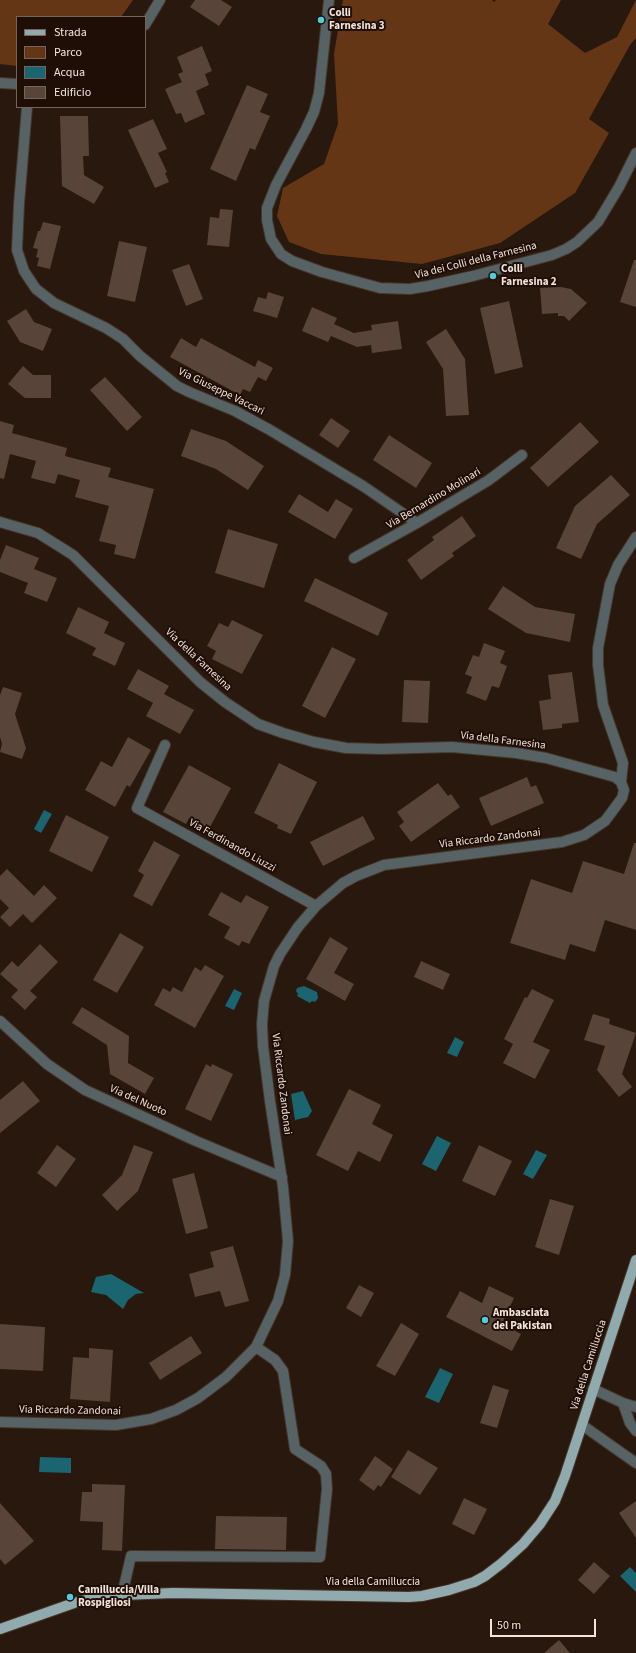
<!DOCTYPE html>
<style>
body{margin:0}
#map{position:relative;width:636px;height:1653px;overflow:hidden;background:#29180d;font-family:"Source Sans 3",sans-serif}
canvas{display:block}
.legend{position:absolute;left:16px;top:16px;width:130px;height:92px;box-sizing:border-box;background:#1f0e05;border:1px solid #73645c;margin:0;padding:5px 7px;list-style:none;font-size:12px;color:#f1e5de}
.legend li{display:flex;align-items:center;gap:8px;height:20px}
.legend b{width:20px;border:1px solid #73645c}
.scale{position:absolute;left:490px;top:1619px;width:106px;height:18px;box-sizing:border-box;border:2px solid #f1e5de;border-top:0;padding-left:5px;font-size:12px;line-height:14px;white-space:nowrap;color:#f1e5de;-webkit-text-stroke:3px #1f0e05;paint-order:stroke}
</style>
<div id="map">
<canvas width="636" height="1653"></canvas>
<ul class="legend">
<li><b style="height:5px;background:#91aaae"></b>Strada</li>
<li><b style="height:11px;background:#653616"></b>Parco</li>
<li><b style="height:11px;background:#1b6570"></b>Acqua</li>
<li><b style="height:11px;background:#584438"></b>Edificio</li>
</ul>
<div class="scale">50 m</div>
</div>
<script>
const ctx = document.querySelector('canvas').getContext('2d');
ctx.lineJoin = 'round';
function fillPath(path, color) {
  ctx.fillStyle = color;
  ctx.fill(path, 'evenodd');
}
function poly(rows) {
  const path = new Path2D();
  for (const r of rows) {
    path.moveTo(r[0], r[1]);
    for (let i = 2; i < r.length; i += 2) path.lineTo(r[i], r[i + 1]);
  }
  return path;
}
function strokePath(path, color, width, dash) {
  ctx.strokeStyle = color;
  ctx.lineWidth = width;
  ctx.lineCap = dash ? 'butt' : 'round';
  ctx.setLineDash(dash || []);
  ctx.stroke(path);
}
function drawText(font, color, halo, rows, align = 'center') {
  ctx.font = font + ' "Source Sans 3",sans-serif';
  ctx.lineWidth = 4;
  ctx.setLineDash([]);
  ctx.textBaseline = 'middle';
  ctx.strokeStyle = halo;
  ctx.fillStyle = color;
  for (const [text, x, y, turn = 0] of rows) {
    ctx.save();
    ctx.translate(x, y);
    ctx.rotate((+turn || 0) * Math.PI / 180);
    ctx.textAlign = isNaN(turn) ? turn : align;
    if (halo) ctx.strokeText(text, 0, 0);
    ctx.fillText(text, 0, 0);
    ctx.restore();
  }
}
fillPath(poly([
 [0,0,133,0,121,17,17,17,17,66,0,64],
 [343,0,492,0,494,2,496,0,561,0,548,24,585,53,617,37,636,0,636,38,630,45,589,119,609,133,575,193,500,243,422,264,321,254,289,242,277,216,283,188,324,164,338,124,334,54]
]), '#653616');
fillPath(poly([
 [44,810,52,814,41,833,34,829],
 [304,986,317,992,318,998,315,1002,312,1001,310,1003,297,996,298,994,296,991,297,988],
 [234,989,242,993,234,1010,225,1006],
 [455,1037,464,1042,457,1057,447,1053],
 [303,1091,312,1111,308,1117,295,1120,291,1094],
 [437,1136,451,1143,436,1171,422,1164],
 [536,1150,547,1155,533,1179,523,1174],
 [111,1274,144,1293,136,1294,128,1300,123,1309,106,1295,91,1292,96,1277],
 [440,1368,453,1374,439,1403,425,1397],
 [40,1457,71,1458,71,1473,39,1472],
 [630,1567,636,1573,636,1592,620,1576]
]), '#1b6570');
fillPath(poly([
 [195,0,221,0,232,7,219,26,190,7],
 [202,46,212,71,205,74,209,85,196,91,205,114,185,123,181,113,176,114,165,89,182,82,178,74,183,72,177,57],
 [247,85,268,94,260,112,270,116,255,150,250,148,236,181,210,169],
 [60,116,88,116,89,156,83,156,84,175,104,187,94,204,62,186],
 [153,119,167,149,158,153,167,172,165,173,169,182,155,188,128,130],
 [220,209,233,210,229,247,207,245,210,217,219,218],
 [43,222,61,226,50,269,37,266,39,258,36,257,38,249,33,248,38,231,40,231],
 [119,241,147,247,135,302,107,296],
 [634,260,636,260,636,307,620,302],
 [189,264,203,299,186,306,172,270],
 [561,287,571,289,587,303,569,321,564,316,558,316,558,313,542,314,540,288],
 [268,292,284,297,277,318,253,311,258,297,266,299],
 [509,301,523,367,495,374,480,308],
 [312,307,337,318,334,324,354,333,372,330,371,325,398,321,402,349,372,353,371,345,357,347,331,336,328,342,302,331],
 [26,309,34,322,52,329,43,351,20,342,7,321],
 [446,329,465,359,469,415,446,416,443,369,426,342],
 [181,338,196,347,201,338,255,367,258,360,273,368,266,381,258,377,250,392,243,389,240,395,170,357],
 [23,366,33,375,51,375,51,398,25,398,8,384],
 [105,377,142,417,127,431,90,390],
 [331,418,350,431,338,448,319,435],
 [0,421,14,425,12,433,67,448,65,456,111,468,108,477,154,489,135,559,114,554,116,545,99,541,109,506,75,497,80,480,58,474,55,484,31,478,36,461,10,454,4,479,0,478],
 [580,422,599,442,548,487,530,468],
 [191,429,226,441,264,466,248,490,216,469,181,456],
 [389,435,432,463,416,488,373,460],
 [611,475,630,495,597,524,581,559,556,548,575,506],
 [299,494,328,512,336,499,353,509,335,539,288,512],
 [462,516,476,536,452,553,454,556,421,580,407,560,434,540,432,537],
 [228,529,278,544,264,588,215,573],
 [6,545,39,558,34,569,57,578,47,602,24,593,28,583,0,572,0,560],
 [315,578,388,613,378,636,304,601],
 [503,586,535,607,575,614,570,642,526,633,488,609],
 [78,607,109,622,104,633,125,643,115,666,92,655,96,648,66,633],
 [232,620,263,635,242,674,212,659,216,651,207,646,219,623,228,627],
 [484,643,505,651,500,663,507,666,499,688,492,686,486,701,466,693,472,677,465,674,473,655,479,657],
 [332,647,356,659,325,718,302,706],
 [138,669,169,686,164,694,194,710,180,734,146,716,153,703,127,689],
 [572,672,579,722,562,724,562,728,543,730,539,701,551,699,548,675],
 [404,680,430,681,428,723,402,722],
 [3,687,22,693,15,714,26,748,22,759,0,752,2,744,0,737,0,695],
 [128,737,151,750,130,787,127,785,115,807,85,790,101,761,112,767],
 [279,763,317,782,291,834,277,828,278,825,254,813],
 [189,765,231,788,209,829,189,818,186,824,163,812],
 [527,777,531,787,536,785,544,803,491,826,479,798],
 [438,783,448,796,451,794,460,807,411,842,399,826,404,822,397,812],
 [66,815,109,837,92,872,49,851],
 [363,816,375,839,323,866,310,842],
 [154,841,180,855,152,906,133,896,144,875,138,871],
 [634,843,636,843,636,930,605,920,595,952,570,944,565,960,510,943,531,879,572,893,583,861,624,874],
 [7,869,34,896,44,885,57,898,32,923,23,914,10,927,0,917,9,908,0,899,0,876],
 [221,892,241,903,246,895,269,907,249,944,242,941,239,946,224,938,230,927,208,915],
 [120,933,144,947,117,993,93,980],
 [330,937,348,948,334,973,354,984,345,1001,306,979],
 [40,944,58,962,30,991,37,997,25,1010,11,997,18,990,0,974,12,961,18,967],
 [421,961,450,974,443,990,414,977],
 [205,965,224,976,195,1028,154,1005,163,988,170,992,173,987,182,992,195,967,201,971],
 [532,989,554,1000,533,1042,550,1050,535,1079,503,1063,513,1044,504,1039,525,997,527,998],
 [82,1007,129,1036,128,1063,154,1078,145,1094,110,1074,107,1045,72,1023],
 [593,1014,610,1019,609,1024,636,1033,622,1074,632,1087,619,1097,597,1070,605,1046,584,1040],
 [206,1064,211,1067,212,1064,233,1074,211,1121,185,1109],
 [23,1081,40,1101,0,1133,0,1100],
 [349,1089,381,1105,372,1124,393,1135,380,1162,358,1151,348,1171,316,1155],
 [57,1145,76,1159,56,1187,37,1173],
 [134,1145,153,1152,138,1191,117,1211,102,1195,122,1175],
 [479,1145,512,1161,495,1196,462,1181],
 [194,1173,208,1228,186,1234,172,1179],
 [550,1199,574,1206,559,1255,535,1247],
 [233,1246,249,1301,225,1307,220,1291,195,1297,189,1274,214,1267,210,1252],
 [359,1285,374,1293,361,1317,346,1308],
 [489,1286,514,1298,503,1321,505,1322,504,1325,521,1334,512,1351,446,1317,460,1291,482,1303],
 [401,1323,419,1334,395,1376,376,1366],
 [0,1324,45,1327,43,1371,0,1369],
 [191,1336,202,1353,160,1380,149,1363],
 [89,1348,113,1350,110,1402,70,1399,73,1357,89,1358],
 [493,1385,509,1390,497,1428,480,1423],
 [408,1450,438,1468,420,1495,391,1477],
 [375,1456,393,1469,381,1487,378,1485,374,1491,359,1480],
 [92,1484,125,1485,122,1551,102,1550,103,1522,80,1521,82,1492,92,1492],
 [464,1498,487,1509,474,1535,452,1524],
 [636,1501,636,1538,619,1513],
 [0,1503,34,1541,5,1565,0,1559],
 [216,1516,287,1517,286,1550,215,1549],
 [594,1562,610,1576,594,1594,578,1580],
 [559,1640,570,1653,544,1653]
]), '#584438');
const minor = poly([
 [329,0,319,93,314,112,306,129,276,185,267,208,267,220,271,239,281,254,292,261,322,272,380,288,410,289,428,286,473,276,552,255,566,249,577,242,598,222,619,187,636,153],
 [145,25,160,0],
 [0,83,17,84],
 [27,107,19,204,17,250,24,271,36,289,54,303,106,328,123,339,140,356,177,386,189,392,235,411,270,430,363,486,417,523],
 [0,522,38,533,73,555,200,682,225,702,258,724,283,733,314,742,346,748,381,749,452,747,516,753,546,758,615,777,621,782,624,790,622,798,605,821,584,835,562,842,384,865,356,876,343,883,316,906,298,927,280,954,274,966,264,1001,262,1024,263,1046,270,1101,283,1187,288,1241,285,1275,278,1301,256,1347,226,1377,198,1398,176,1410,151,1419,116,1425,0,1422],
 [354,558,417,523,489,480,522,455],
 [165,745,137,808,316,906],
 [621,782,623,763,603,705,598,665,598,648,610,584,618,565,636,537],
 [0,1021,47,1064,85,1090,196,1141,282,1177],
 [593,1389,623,1403,630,1423,636,1431],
 [623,1403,636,1407],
 [582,1425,636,1463],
 [122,1595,131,1556,320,1557,327,1489,326,1474,321,1466,295,1449,283,1371,275,1360,256,1347]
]);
const major = poly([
 [0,1629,74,1603,94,1598,122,1595,173,1593,409,1597,422,1596,449,1590,474,1582,485,1576,502,1563,523,1544,540,1524,555,1501,565,1476,636,1260]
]);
strokePath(minor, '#45352a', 12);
strokePath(major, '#45352a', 12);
strokePath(minor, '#566264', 10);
strokePath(major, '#91aaae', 10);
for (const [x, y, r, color] of [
 [321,20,4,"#54cadd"],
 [493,276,4,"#54cadd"],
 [485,1320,4,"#54cadd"],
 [70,1597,4,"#54cadd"]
]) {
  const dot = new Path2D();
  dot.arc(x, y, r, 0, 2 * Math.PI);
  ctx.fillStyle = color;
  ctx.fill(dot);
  strokePath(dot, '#1f0e05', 1.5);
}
drawText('bold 11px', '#f1e5de', '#1f0e05', [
 ["Colli",329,14],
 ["Farnesina 3",329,27],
 ["Colli",501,270],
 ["Farnesina 2",501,283],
 ["Ambasciata",493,1314],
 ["del Pakistan",493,1327],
 ["Camilluccia/Villa",78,1591],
 ["Rospigliosi",78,1604]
], 'left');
drawText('11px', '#f1e5de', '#1f0e05', [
 ["Via dei Colli della Farnesina",476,261,-14],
 ["Via Giuseppe Vaccari",221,392,26],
 ["Via Bernardino Molinari",434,499,-31],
 ["Via della Farnesina",198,660,43],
 ["Via della Farnesina",503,741,7],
 ["Via Riccardo Zandonai",490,839,-7],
 ["Via Ferdinando Liuzzi",232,846,29],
 ["Via Riccardo Zandonai",281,1084,83],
 ["Via del Nuoto",138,1101,24],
 ["Via della Camilluccia",589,1365,-72],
 ["Via Riccardo Zandonai",70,1411,1],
 ["Via della Camilluccia",373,1583]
]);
</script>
